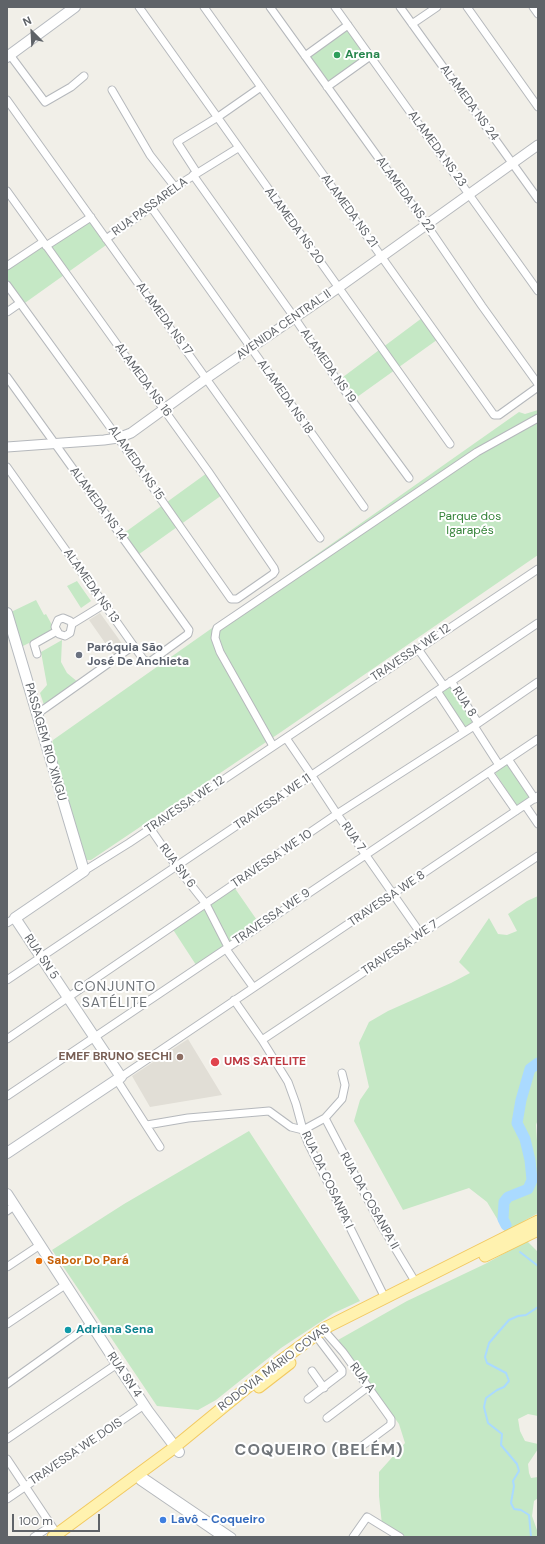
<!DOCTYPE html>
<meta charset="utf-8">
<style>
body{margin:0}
#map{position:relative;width:545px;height:1544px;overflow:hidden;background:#f1efe8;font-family:"DM Sans",sans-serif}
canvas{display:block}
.frame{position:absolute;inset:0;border:8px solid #5f6368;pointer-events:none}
.north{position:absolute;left:12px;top:12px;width:40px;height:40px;-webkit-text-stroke:3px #fff;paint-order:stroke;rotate:336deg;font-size:11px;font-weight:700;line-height:16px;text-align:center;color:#5f6368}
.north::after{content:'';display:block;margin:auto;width:14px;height:18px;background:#5f6368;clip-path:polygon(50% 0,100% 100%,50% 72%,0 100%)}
.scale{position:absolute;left:12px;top:1514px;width:88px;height:18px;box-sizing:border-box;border:2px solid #5f6368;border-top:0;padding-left:5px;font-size:12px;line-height:14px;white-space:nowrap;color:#5f6368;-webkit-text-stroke:3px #fff;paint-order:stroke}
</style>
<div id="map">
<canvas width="545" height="1544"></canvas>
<div class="frame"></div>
<div class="north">N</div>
<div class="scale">100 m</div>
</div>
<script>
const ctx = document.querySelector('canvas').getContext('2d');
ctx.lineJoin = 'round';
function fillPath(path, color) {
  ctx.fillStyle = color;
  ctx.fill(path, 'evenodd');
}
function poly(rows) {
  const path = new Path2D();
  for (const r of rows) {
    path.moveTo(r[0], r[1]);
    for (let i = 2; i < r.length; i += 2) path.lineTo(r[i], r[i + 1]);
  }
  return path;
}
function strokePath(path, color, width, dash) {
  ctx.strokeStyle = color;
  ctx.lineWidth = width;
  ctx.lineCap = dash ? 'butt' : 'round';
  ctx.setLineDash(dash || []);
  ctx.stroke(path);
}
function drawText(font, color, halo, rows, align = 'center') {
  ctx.font = font + ' "DM Sans",sans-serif';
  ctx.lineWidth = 4;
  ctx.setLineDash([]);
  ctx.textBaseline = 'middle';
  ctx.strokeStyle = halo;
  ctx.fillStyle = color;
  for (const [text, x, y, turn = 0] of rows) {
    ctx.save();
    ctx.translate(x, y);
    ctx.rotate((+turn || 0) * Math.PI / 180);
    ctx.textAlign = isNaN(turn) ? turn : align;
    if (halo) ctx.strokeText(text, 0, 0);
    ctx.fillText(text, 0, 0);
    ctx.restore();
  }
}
fillPath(poly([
 [100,613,126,649,115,657,89,620],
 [188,1039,222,1095,150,1107,132,1076]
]), '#e1ded6');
fillPath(poly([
 [348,23,370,54,327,86,304,55],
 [91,218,109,243,22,305,7,285,7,267,43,242,47,248],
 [426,315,441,337,353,400,339,380],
 [538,410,538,555,281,732,91,860,85,860,51,746,53,740,519,412,525,414],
 [207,473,222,495,135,557,120,536],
 [77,581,91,601,81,608,67,586],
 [36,600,44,615,46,614,52,625,53,631,21,647,11,612],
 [62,640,61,662,67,673,79,683,44,705,40,693,47,685,41,652],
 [451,685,475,722,465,729,440,692],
 [507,763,530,798,517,806,494,771],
 [234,887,261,926,198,968,172,928],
 [538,896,538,1119,536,1125,538,1156,538,1213,505,1232,487,1202,469,1188,403,1210,354,1121,360,1100,369,1087,359,1043,369,1022,388,1011,451,983,470,973,459,962,489,918,498,934,507,935,517,931,508,914,527,901],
 [249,1131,360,1301,334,1313,281,1348,216,1400,198,1410,157,1406,52,1250,124,1204],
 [527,1241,538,1252,538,1416,528,1414,518,1419,520,1431,525,1441,538,1444,538,1449,528,1464,529,1473,531,1478,538,1477,538,1498,534,1501,532,1516,538,1533,538,1537,400,1537,382,1525,379,1496,379,1472,405,1443,399,1424,338,1340,407,1301,485,1264]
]), '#c5e8c5');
strokePath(poly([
 [520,1252,538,1266],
 [531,1537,529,1515,521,1510,514,1509,511,1503,514,1486,513,1481,519,1471,517,1464,501,1445,502,1434,488,1423,484,1407,486,1398,497,1390,504,1387,509,1381,506,1373,487,1363,485,1357,489,1343,502,1328,509,1320,518,1316,526,1315,538,1307]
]), '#aadaff', 2);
strokePath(poly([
 [506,1225,503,1219,504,1202,508,1197,528,1189,532,1180,530,1160,525,1139,517,1123,521,1100,530,1069,538,1063]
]), '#aadaff', 11);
const minor = poly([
 [139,7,450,444],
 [204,7,494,415,499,415,538,387],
 [270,7,426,224,482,306,538,384],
 [335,7,538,291],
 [400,7,538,199],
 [467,7,538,107],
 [533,7,538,14],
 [412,24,437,7],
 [10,55,45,102,71,87,84,76],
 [305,56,348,25],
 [327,87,369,57],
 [112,90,150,155,175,187],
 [7,100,320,538],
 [197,173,177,142,218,117,261,87],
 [193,175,294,317,337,380,409,478],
 [7,191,208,471,274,568,275,571,273,574,237,599,231,599,118,438,7,285],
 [151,207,364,507],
 [106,239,151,207,175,187,238,148],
 [46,246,91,217],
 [7,266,43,242],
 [7,312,20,303],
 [7,377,189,630,188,634,151,661,148,662,143,659,7,467],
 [72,624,70,633,65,636,59,634,55,627,58,620,63,618,70,621,72,624,103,605],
 [418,649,444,686],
 [37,654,34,644,57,631],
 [451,681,478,723],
 [437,691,464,732],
 [37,714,133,646],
 [474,726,499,765],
 [286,738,312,776,337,814,421,934],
 [273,746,220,652,215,638,216,631,217,628,477,452,538,418],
 [508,759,535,799],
 [489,772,516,811],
 [525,805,538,824],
 [150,828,176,866,206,904,228,947],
 [84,871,129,843,538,569],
 [7,923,15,918],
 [226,949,253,987],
 [7,980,538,623],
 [234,1000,262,1040,288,1082,296,1104,303,1130,308,1143,385,1298],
 [7,1039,337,814,474,726,538,682],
 [262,1040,538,856],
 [121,1077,538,796],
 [117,1080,160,1147],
 [7,1096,538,739],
 [325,1118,381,1225,416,1283],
 [147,1125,188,1118,269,1111,291,1127,303,1130],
 [303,1130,325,1118,342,1099,345,1085,342,1073],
 [7,1211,14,1206],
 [7,1267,40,1245],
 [7,1324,65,1285],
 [328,1335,343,1352,391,1419,391,1424,389,1426,358,1449],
 [312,1371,324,1388],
 [7,1384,91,1324],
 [308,1399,342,1373,342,1370,320,1341],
 [327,1418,368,1387],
 [7,1439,117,1364],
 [7,1459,57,1534],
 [145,1478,232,1537],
 [140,1481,222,1537],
 [7,1499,144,1405],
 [34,1537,51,1526],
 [353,1537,367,1517,369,1518,400,1537]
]);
const tertiary = poly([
 [7,447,104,440,118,438,131,433,207,378,338,288,538,145]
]);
const secondary = poly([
 [7,57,75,7],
 [7,613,84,871,15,918,121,1077,7,1153],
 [7,1194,117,1364,148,1411,179,1452]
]);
const primary = poly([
 [485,1256,538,1230],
 [259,1387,290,1363],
 [53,1537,171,1450,271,1368,325,1328,538,1221]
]);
strokePath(minor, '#b5b8bc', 9);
strokePath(tertiary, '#b5b8bc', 11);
strokePath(secondary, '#b6babf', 12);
strokePath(primary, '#f2c960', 13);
strokePath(minor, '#fff', 7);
strokePath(tertiary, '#fff', 9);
strokePath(secondary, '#fff', 10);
strokePath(primary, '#fff2af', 11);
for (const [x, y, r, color] of [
 [337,55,4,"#2e9e5b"],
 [79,655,4,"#6b7280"],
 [180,1057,4,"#8d6e63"],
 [215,1062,5,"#e0444e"],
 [39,1261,4,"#e8710a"],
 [68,1330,4,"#0f9aa8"],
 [163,1520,4,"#3f7fe0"]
]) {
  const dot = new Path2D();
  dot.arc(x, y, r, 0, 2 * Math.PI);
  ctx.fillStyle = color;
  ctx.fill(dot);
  strokePath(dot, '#fff', 1.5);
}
drawText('bold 12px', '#27864d', '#fff', [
 ["Arena",345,55]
], 'left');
drawText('12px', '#5f6368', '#fff', [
 ["ALAMEDA NS 24",469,103,54],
 ["ALAMEDA NS 23",437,149,54],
 ["ALAMEDA NS 22",405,195,54],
 ["RUA PASSARELA",150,207,-36],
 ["ALAMEDA NS 21",349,211,54],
 ["ALAMEDA NS 20",294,226,54],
 ["ALAMEDA NS 17",164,319,54],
 ["AVENIDA CENTRAL II",284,325,-35],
 ["ALAMEDA NS 19",328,366,55],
 ["ALAMEDA NS 16",143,380,54],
 ["ALAMEDA NS 18",285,397,55],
 ["ALAMEDA NS 15",136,463,55],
 ["ALAMEDA NS 14",98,504,54],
 ["ALAMEDA NS 13",91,586,55],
 ["TRAVESSA WE 12",411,653,-34],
 ["RUA 8",464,702,57],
 ["PASSAGEM RIO XINGU",45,742,74],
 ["TRAVESSA WE 11",273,802,-34],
 ["TRAVESSA WE 12",185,805,-34],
 ["RUA 7",353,837,55],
 ["TRAVESSA WE 10",272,859,-34],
 ["RUA SN 6",177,866,53],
 ["TRAVESSA WE 8",387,899,-34],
 ["TRAVESSA WE 9",272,917,-34],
 ["TRAVESSA WE 7",400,948,-34],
 ["RUA SN 5",41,957,56],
 ["RUA DA COSANPA I",327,1180,65],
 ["RUA DA COSANPA II",369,1201,61],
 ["RODOVIA MÁRIO COVAS",274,1368,-37],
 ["RUA SN 4",124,1375,56],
 ["RUA A",362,1378,54],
 ["TRAVESSA WE DOIS",76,1452,-34]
]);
drawText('12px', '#348238', '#fff', [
 ["Parque dos",470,517],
 ["Igarapés",470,531]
]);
drawText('bold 12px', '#5b616d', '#fff', [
 ["Paróquia São",87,648],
 ["José De Anchieta",87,662]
], 'left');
drawText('bold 12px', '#785e54', '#fff', [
 ["EMEF BRUNO SECHI",172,1057]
], 'right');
drawText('bold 12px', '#be3a42', '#fff', [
 ["UMS SATELITE",224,1062]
], 'left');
drawText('bold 12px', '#c56008', '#fff', [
 ["Sabor Do Pará",47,1261]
], 'left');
drawText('bold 12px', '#0d838f', '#fff', [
 ["Adriana Sena",76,1330]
], 'left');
drawText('bold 12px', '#366cbe', '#fff', [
 ["Lavô - Coqueiro",171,1520]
], 'left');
ctx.letterSpacing = '1px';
drawText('14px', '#70757a', '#fff', [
 ["CONJUNTO",115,987],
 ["SATÉLITE",115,1003]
]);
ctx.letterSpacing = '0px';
ctx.letterSpacing = '1px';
drawText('bold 16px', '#70757a', '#fff', [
 ["COQUEIRO (BELÉM)",319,1451]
]);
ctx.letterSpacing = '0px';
</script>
